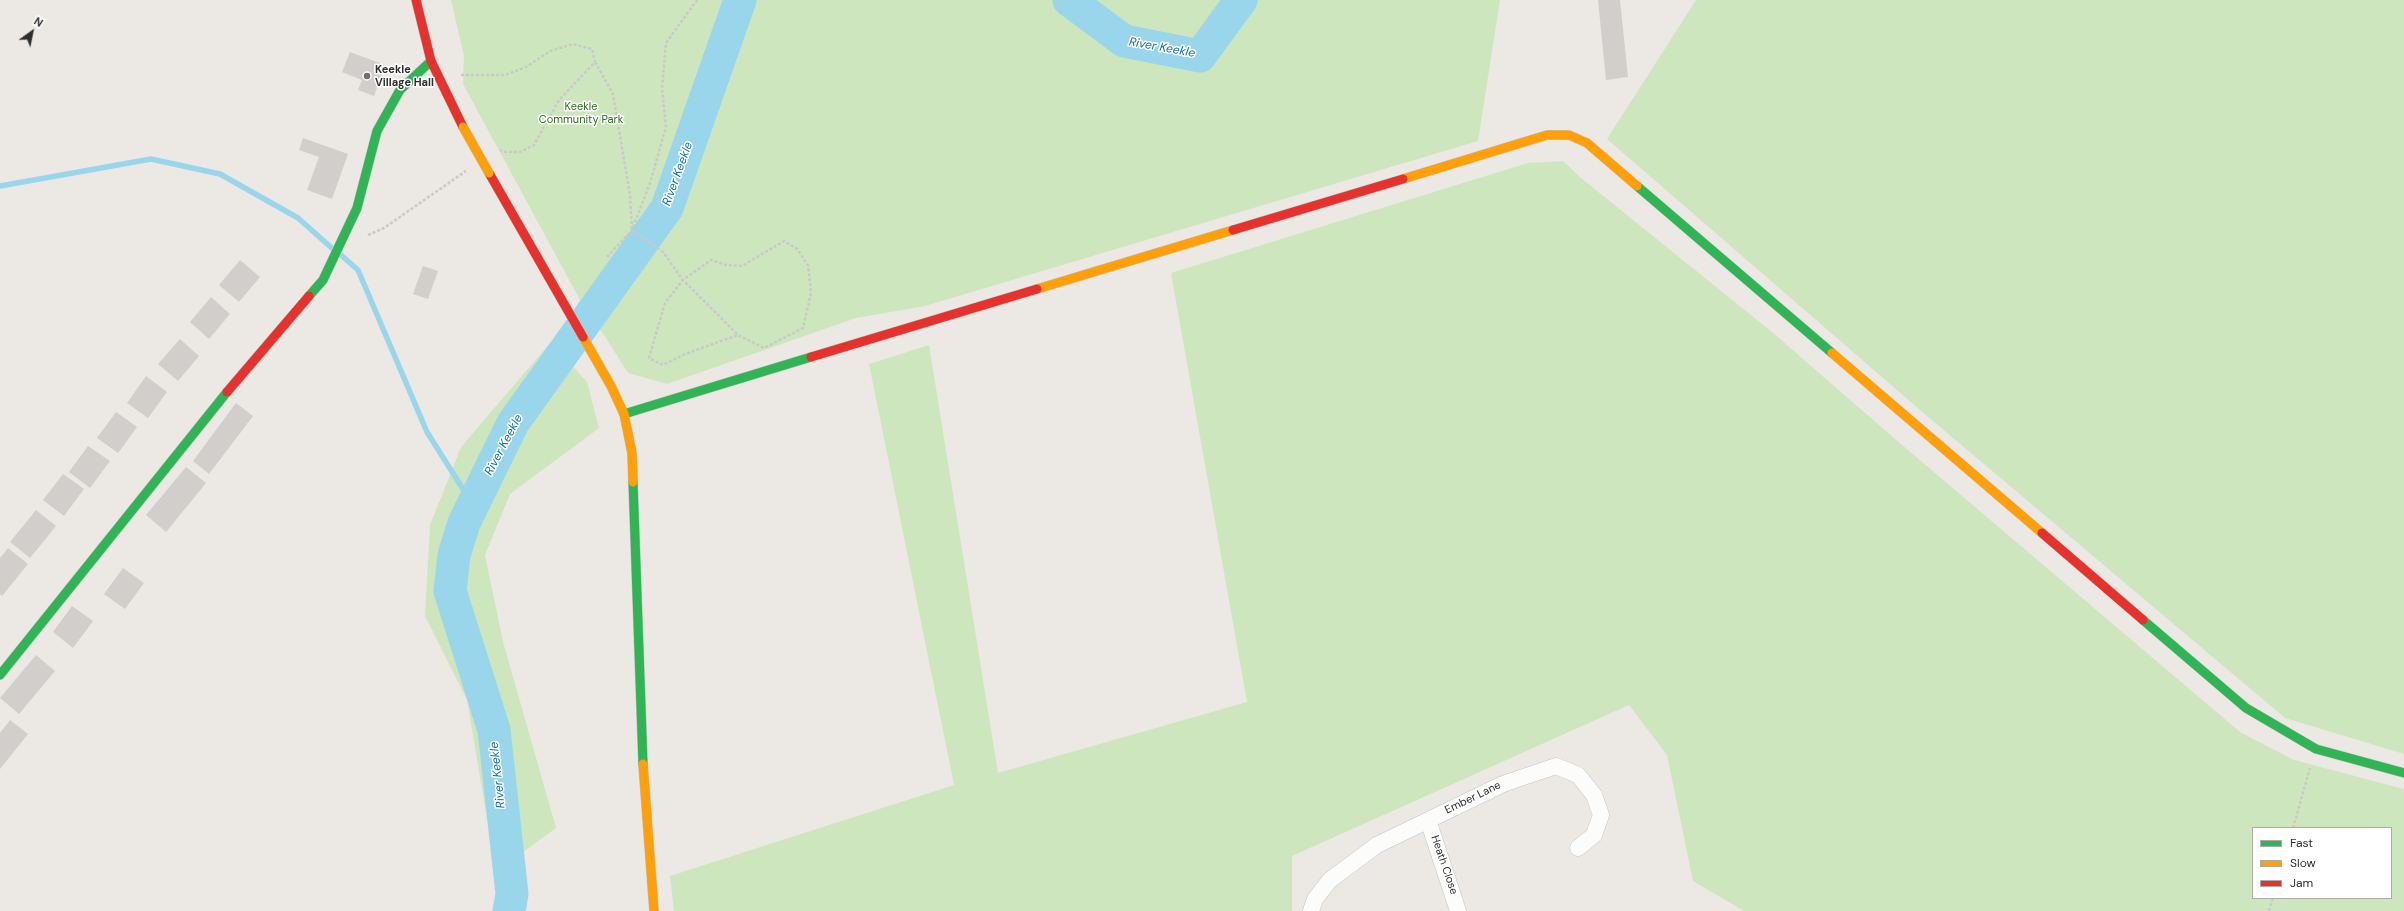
<!DOCTYPE html>
<style>
body{margin:0}
#map{position:relative;width:2404px;height:911px;overflow:hidden;background:#ece8e4;font-family:"DM Sans",sans-serif}
canvas{display:block}
.legend{position:absolute;left:2252px;top:827px;width:140px;height:72px;box-sizing:border-box;background:#fff;border:1px solid #ababab;margin:0;padding:5px 7px;list-style:none;font-size:12px;color:#2e2e2e}
.legend li{display:flex;align-items:center;gap:8px;height:20px}
.legend b{width:20px;border:1px solid #ababab}
.north{position:absolute;left:12px;top:12px;width:40px;height:40px;-webkit-text-stroke:3px #fff;paint-order:stroke;rotate:33deg;font-size:11px;font-weight:700;line-height:16px;text-align:center;color:#2e2e2e}
.north::after{content:'';display:block;margin:auto;width:14px;height:18px;background:#2e2e2e;clip-path:polygon(50% 0,100% 100%,50% 72%,0 100%)}
</style>
<div id="map">
<canvas width="2404" height="911"></canvas>
<ul class="legend">
<li><b style="height:5px;background:#30b455"></b>Fast</li>
<li><b style="height:5px;background:#ff9f0a"></b>Slow</li>
<li><b style="height:5px;background:#e5322d"></b>Jam</li>
</ul>
<div class="north">N</div>
</div>
<script>
const ctx = document.querySelector('canvas').getContext('2d');
ctx.lineJoin = 'round';
function fillPath(path, color) {
  ctx.fillStyle = color;
  ctx.fill(path, 'evenodd');
}
function poly(rows) {
  const path = new Path2D();
  for (const r of rows) {
    path.moveTo(r[0], r[1]);
    for (let i = 2; i < r.length; i += 2) path.lineTo(r[i], r[i + 1]);
  }
  return path;
}
function strokePath(path, color, width, dash) {
  ctx.strokeStyle = color;
  ctx.lineWidth = width;
  ctx.lineCap = dash ? 'butt' : 'round';
  ctx.setLineDash(dash || []);
  ctx.stroke(path);
}
function drawText(font, color, halo, rows, align = 'center') {
  ctx.font = font + ' "DM Sans",sans-serif';
  ctx.lineWidth = 3;
  ctx.setLineDash([]);
  ctx.textBaseline = 'middle';
  ctx.strokeStyle = halo;
  ctx.fillStyle = color;
  for (const [text, x, y, turn = 0] of rows) {
    ctx.save();
    ctx.translate(x, y);
    ctx.rotate((+turn || 0) * Math.PI / 180);
    ctx.textAlign = isNaN(turn) ? turn : align;
    if (halo) ctx.strokeText(text, 0, 0);
    ctx.fillText(text, 0, 0);
    ctx.restore();
  }
}
fillPath(poly([
 [451,0,1500,0,1478,141,925,306,856,318,667,384,628,373,604,335,578,304,580,300,463,84,464,56],
 [1696,0,2404,0,2404,754,2285,718,1927,416,1607,139],
 [1563,161,1581,178,1772,332,1895,439,2240,732,2294,760,2404,789,2404,911,1744,911,1693,881,1667,755,1629,705,1292,856,1292,911,674,911,670,876,954,785,869,364,929,345,998,773,1247,702,1171,273,1528,163],
 [2253,828,2391,828,2391,898,2253,898],
 [551,342,587,382,599,428,510,494,485,555,503,642,556,828,496,872,467,700,425,616,430,525,461,447]
]), '#cee6be');
strokePath(poly([
 [0,186,151,159,220,174,298,218,334,250],
 [341,255,358,270,427,432,473,505]
]), '#99d6ec', 5.5);
strokePath(poly([
 [1069,0,1124,41,1200,56,1241,0],
 [509,911,512,894,494,730,450,591,454,555,464,523,513,423,667,208,740,0]
]), '#99d6ec', 33);
fillPath(poly([
 [1598,0,1620,0,1628,77,1606,80],
 [350,52,385,65,374,96,358,90,362,80,342,72],
 [303,138,348,154,332,199,307,190,319,157,299,150],
 [240,260,260,277,239,302,219,285],
 [423,266,438,271,428,299,413,294],
 [211,297,230,314,209,339,190,322],
 [180,339,199,356,178,381,158,364],
 [146,376,167,392,148,418,127,403],
 [236,403,253,416,209,474,193,461],
 [116,412,137,427,118,453,97,438],
 [88,446,110,461,90,488,69,472],
 [186,467,206,483,166,532,146,515],
 [63,474,84,489,64,516,43,500],
 [36,510,56,526,30,558,10,542],
 [8,548,28,564,2,596,0,594,0,558],
 [123,568,144,583,125,609,104,594],
 [72,606,93,621,73,648,53,632],
 [36,655,55,671,19,714,0,698],
 [10,720,28,734,0,769,0,733]
]), '#d1cecb');
const street = poly([
 [1428,820,1458,911],
 [1311,911,1315,899,1330,880,1377,845,1503,784,1556,766,1578,775,1594,795,1601,815,1594,835,1578,848]
]);
const fast = poly([
 [1637,186,1832,353],
 [309,296,323,280,357,208,377,131,400,90,431,61],
 [624,414,811,357],
 [633,482,643,764],
 [2143,620,2246,708,2316,749,2404,773],
 [0,675,227,392]
]);
const slow = poly([
 [1403,179,1547,135,1569,135,1587,143,1637,186],
 [1037,289,1233,230],
 [583,337,611,386,624,414,632,453,633,482],
 [1832,353,2042,533],
 [643,764,654,911]
]);
const jam = poly([
 [416,0,431,61,463,127],
 [489,173,583,337],
 [1233,230,1403,179],
 [811,357,1037,289],
 [227,392,309,296],
 [2042,533,2143,620]
]);
strokePath(street, '#c5c4c5', 17);
strokePath(fast, '#c5c4c5', 10);
strokePath(slow, '#c5c4c5', 10);
strokePath(jam, '#c5c4c5', 10);
strokePath(poly([
 [595,62,613,94,630,195,632,230,663,252,683,280,738,335,764,348,803,328,811,293,808,265,797,249,784,241,742,266,726,265,711,260,683,280,665,303,649,358,663,365,685,354,738,335],
 [461,75,505,75,526,67,550,51,573,44,592,49,595,62,559,100,534,145,520,152,506,152,500,150],
 [368,235,384,228,466,171],
 [607,257,632,230,650,183,666,127,662,88,666,43,697,0],
 [2293,828,2310,768],
 [2269,911,2273,898]
]), '#c9c9c8', 2.5, [3, 2]);
strokePath(street, '#fcfcfb', 16);
strokePath(fast, '#30b455', 9);
strokePath(slow, '#ff9f0a', 9);
strokePath(jam, '#e5322d', 9);
const slowBridge = poly([
 [463,127,489,173]
]);
strokePath(slowBridge, '#c5c4c5', 10, []);
strokePath(slowBridge, '#ff9f0a', 9);
for (const [x, y, r, color] of [
 [367,76,4,"#706f6e"]
]) {
  const dot = new Path2D();
  dot.arc(x, y, r, 0, 2 * Math.PI);
  ctx.fillStyle = color;
  ctx.fill(dot);
  strokePath(dot, '#fff', 1.5);
}
drawText('bold 11px', '#2e2e2e', '#fff', [
 ["Keekle",375,70],
 ["Village Hall",375,83]
], 'left');
drawText('11px', '#2c6e1b', '#fff', [
 ["Keekle",581,107],
 ["Community Park",581,120]
]);
drawText('11px', '#2e2e2e', '#fff', [
 ["Ember Lane",1473,798,-26],
 ["Heath Close",1444,865,71]
]);
drawText('italic 12px', '#0d6fa3', '#fff', [
 ["River Keekle",1162,48,10],
 ["River Keekle",678,174,-70],
 ["River Keekle",504,445,-62],
 ["River Keekle",498,775,-96]
]);
</script>
